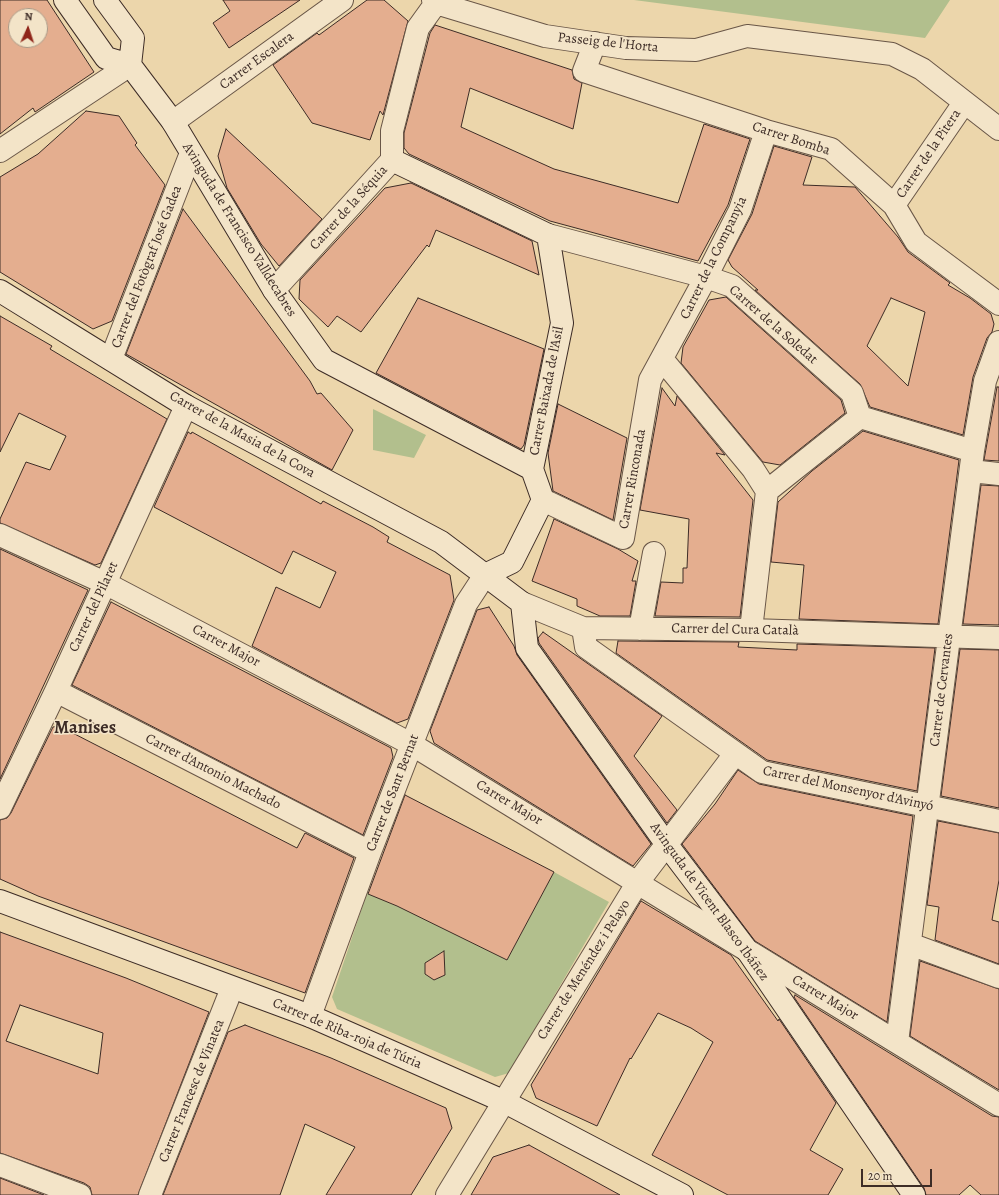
<!DOCTYPE html>
<meta charset="utf-8">
<style>
body{margin:0}
#map{position:relative;width:999px;height:1195px;overflow:hidden;background:#ecd6ab;font-family:Alegreya,serif}
canvas{display:block}
.north{position:absolute;left:8px;top:8px;width:40px;height:40px;box-sizing:border-box;background:#f3e4c8;border:1px solid #aa9a87;border-radius:50%;rotate:3deg;font-size:11px;font-weight:700;line-height:16px;text-align:center;color:#3d2c26}
.north::after{content:'';display:block;margin:auto;width:14px;height:18px;background:#8f2418;clip-path:polygon(50% 0,100% 100%,50% 72%,0 100%)}
.scale{position:absolute;left:861px;top:1169px;width:71px;height:18px;box-sizing:border-box;border:2px solid #3d2c26;border-top:0;padding-left:5px;font-size:12px;line-height:14px;white-space:nowrap;color:#3d2c26;-webkit-text-stroke:3px #f3e4c8;paint-order:stroke}
</style>
<div id="map">
<canvas width="999" height="1195"></canvas>
<div class="north">N</div>
<div class="scale">20 m</div>
</div>
<script>
const ctx = document.querySelector('canvas').getContext('2d');
ctx.lineJoin = 'round';
function fillPath(path, color) {
  ctx.fillStyle = color;
  ctx.fill(path, 'evenodd');
}
function poly(rows) {
  const path = new Path2D();
  for (const r of rows) {
    path.moveTo(r[0], r[1]);
    for (let i = 2; i < r.length; i += 2) path.lineTo(r[i], r[i + 1]);
  }
  return path;
}
function strokePath(path, color, width, dash) {
  ctx.strokeStyle = color;
  ctx.lineWidth = width;
  ctx.lineCap = dash ? 'butt' : 'round';
  ctx.setLineDash(dash || []);
  ctx.stroke(path);
}
function drawText(font, color, halo, rows, align = 'center') {
  ctx.font = font + ' Alegreya,serif';
  ctx.lineWidth = 3;
  ctx.setLineDash([]);
  ctx.textBaseline = 'middle';
  ctx.strokeStyle = halo;
  ctx.fillStyle = color;
  for (const [text, x, y, turn = 0] of rows) {
    ctx.save();
    ctx.translate(x, y);
    ctx.rotate((+turn || 0) * Math.PI / 180);
    ctx.textAlign = isNaN(turn) ? turn : align;
    if (halo) ctx.strokeText(text, 0, 0);
    ctx.fillText(text, 0, 0);
    ctx.restore();
  }
}
fillPath(poly([
 [634,0,950,0,925,38],
 [373,409,426,435,414,458,373,450],
 [554,872,609,902,509,1073,495,1077,337,1009,332,997,367,893,406,910,507,960]
]), '#b2bf8d');
const building = poly([
 [0,0,47,0,94,72,35,112,33,108,0,134,0,0],
 [16,16,40,16,40,40,16,40,16,16],
 [223,0,300,0,229,48,213,23,230,11,223,0],
 [367,0,384,0,408,21,383,115,380,111,370,140,312,123,273,65,317,33,319,35,367,0],
 [435,25,572,70,574,79,582,83,573,129,470,88,461,127,554,169,678,203,704,124,750,139,728,205,698,261,550,221,409,154,404,148,404,133,430,33,435,25],
 [86,111,119,116,137,143,135,145,165,185,112,321,93,329,0,272,0,177,38,154,86,111],
 [226,129,322,219,279,266,261,244,227,188,218,156,226,129],
 [774,146,812,157,803,185,855,187,898,237,908,252,950,283,948,285,970,298,991,314,994,324,992,332,987,338,973,377,963,435,870,407,860,384,755,290,758,290,732,267,728,260,752,214,774,146],
 [891,298,925,312,908,386,867,346,891,298],
 [411,183,532,241,539,275,436,230,429,247,427,245,361,332,337,316,328,327,299,299,300,280,385,188,411,183],
 [183,209,310,381,317,394,321,393,353,430,332,470,126,354,183,209],
 [726,297,841,400,845,413,780,465,763,462,681,363,683,347,709,300,726,297],
 [418,298,544,349,524,445,521,449,376,373,418,298],
 [0,316,52,346,50,349,167,419,101,563,95,565,0,523,0,519,26,462,50,470,66,436,19,413,0,452,0,316],
 [997,387,999,387,999,461,984,460,997,387],
 [662,388,675,406,677,396,725,455,716,453,753,500,740,617,655,616,661,582,683,583,683,568,687,568,689,519,640,510,662,388],
 [558,404,627,438,613,520,553,491,548,453,558,404],
 [863,431,959,460,938,624,799,619,804,565,771,562,778,502,812,471,863,431],
 [188,432,191,434,192,432,321,504,323,501,373,527,389,537,387,542,450,575,454,600,408,719,397,723,252,646,276,587,320,608,336,572,293,551,282,574,154,507,188,432],
 [981,485,999,486,999,625,963,624,981,485],
 [554,519,618,549,638,561,632,581,636,581,630,616,600,616,577,606,577,599,532,581,554,519],
 [0,549,88,590,0,779,0,549],
 [111,602,391,748,393,757,363,835,72,685,111,602],
 [489,607,514,646,517,655,651,844,633,866,434,743,430,731,477,610,489,607],
 [543,632,662,716,634,756,677,810,667,823,539,643,538,638,543,632],
 [618,641,739,642,738,647,797,650,797,644,935,648,917,791,767,760,616,653,618,641],
 [960,649,999,650,999,808,941,796,960,649],
 [59,726,297,848,305,833,354,858,305,993,38,896,0,879,0,820,7,818,11,813,53,727,59,726],
 [738,770,759,784,913,816,887,1022,755,941,682,844,715,804,738,770],
 [405,795,554,872,507,960,397,906,368,894,405,795],
 [938,821,999,833,999,880,992,920,999,922,999,964,935,940,939,907,927,905,938,821],
 [641,901,731,955,778,1021,779,1019,836,1103,810,1150,843,1169,828,1195,728,1195,652,1155,713,1042,691,1028,658,1013,631,1059,630,1058,597,1126,536,1098,531,1085,641,901],
 [0,932,126,978,209,1012,138,1195,92,1195,90,1187,84,1183,0,1153,0,932],
 [20,1005,103,1033,98,1074,6,1041,20,1005],
 [444,951,445,975,434,980,425,974,425,963,444,951],
 [920,961,999,989,999,1090,910,1036,920,961],
 [795,995,992,1116,999,1117,999,1195,981,1195,970,1185,959,1195,926,1195,924,1188,794,997,795,995],
 [245,1025,331,1058,446,1108,452,1128,411,1195,326,1195,355,1147,305,1124,280,1195,163,1195,228,1032,245,1025],
 [529,1145,620,1195,471,1195,493,1157,529,1145],
 [0,1178,44,1195,0,1195,0,1178]
]);
fillPath(building, '#e4ae8f');
strokePath(building, '#3d2c26', 1);
const street = poly([
 [433,0,436,3,545,36,626,48,696,50,747,36,892,54,922,69,999,129],
 [595,43,584,71,766,131,831,149,894,205,916,242,999,304],
 [173,122,342,0],
 [0,151,130,65],
 [894,205,964,103],
 [548,235,706,277,732,286,852,393,860,417,973,451],
 [274,290,392,160,392,131,418,28,436,3],
 [111,359,191,153],
 [662,359,753,469,767,491,751,630],
 [971,471,999,474],
 [767,491,860,417],
 [543,500,623,538,650,380,706,277,740,210,766,131],
 [0,535,105,583,411,744,999,1105],
 [522,603,583,628,751,630,999,638],
 [583,628,586,647,762,772,999,821],
 [640,629,654,553],
 [56,691,370,852],
 [0,808,56,691,186,406],
 [910,944,999,977],
 [310,1016,370,852,466,604,485,575],
 [897,1042,973,451,985,381,999,342],
 [0,1165,80,1195],
 [150,1195,232,988],
 [447,1195,638,882,735,754]
]);
const secondary = poly([
 [65,0,106,58,130,65,173,122,274,290,324,360,532,469],
 [105,0,133,38,130,65],
 [392,160,548,235,562,323,532,469,543,500,512,562,485,575],
 [0,291,186,406,441,542,522,603,527,648,667,845,749,953,914,1195],
 [0,901,310,1016,503,1101,682,1195]
]);
strokePath(street, '#695647', 24);
strokePath(secondary, '#3d2c26', 24);
strokePath(street, '#f3e4c8', 22);
strokePath(secondary, '#f3e4c8', 22);
drawText('14px', '#3d2c26', '#f3e4c8', [
 ["Passeig de l'Horta",608,43,6],
 ["Carrer Escalera",257,61,-36],
 ["Carrer Bomba",791,139,18],
 ["Carrer de la Pitera",929,154,-56],
 ["Carrer de la Séquia",349,208,-48],
 ["Avinguda de Francisco Valldecabres",239,230,58],
 ["Carrer de la Companyia",714,258,-64],
 ["Carrer del Fotògraf José Gadea",147,267,-69],
 ["Carrer de la Soledat",773,325,41],
 ["Carrer Baixada de l'Asil",547,391,-79],
 ["Carrer de la Masia de la Cova",242,435,29],
 ["Carrer Rinconada",633,479,-80],
 ["Carrer del Pilaret",94,607,-65],
 ["Carrer del Cura Català",735,630,1],
 ["Carrer Major",226,646,28],
 ["Carrer de Cervantes",942,690,-83],
 ["Carrer d'Antonio Machado",213,772,27],
 ["Carrer del Monsenyor d'Avinyó",848,789,12],
 ["Carrer de Sant Bernat",393,793,-69],
 ["Carrer Major",509,803,31],
 ["Avinguda de Vicent Blasco Ibáñez",709,902,54],
 ["Carrer de Menéndez i Pelayo",584,970,-58],
 ["Carrer Major",825,998,31],
 ["Carrer de Riba-roja de Túria",347,1034,23],
 ["Carrer Francesc de Vinatea",192,1091,-68]
]);
drawText('bold 18px', '#3d2c26', '#f3e4c8', [
 ["Manises",85,729]
]);
</script>
